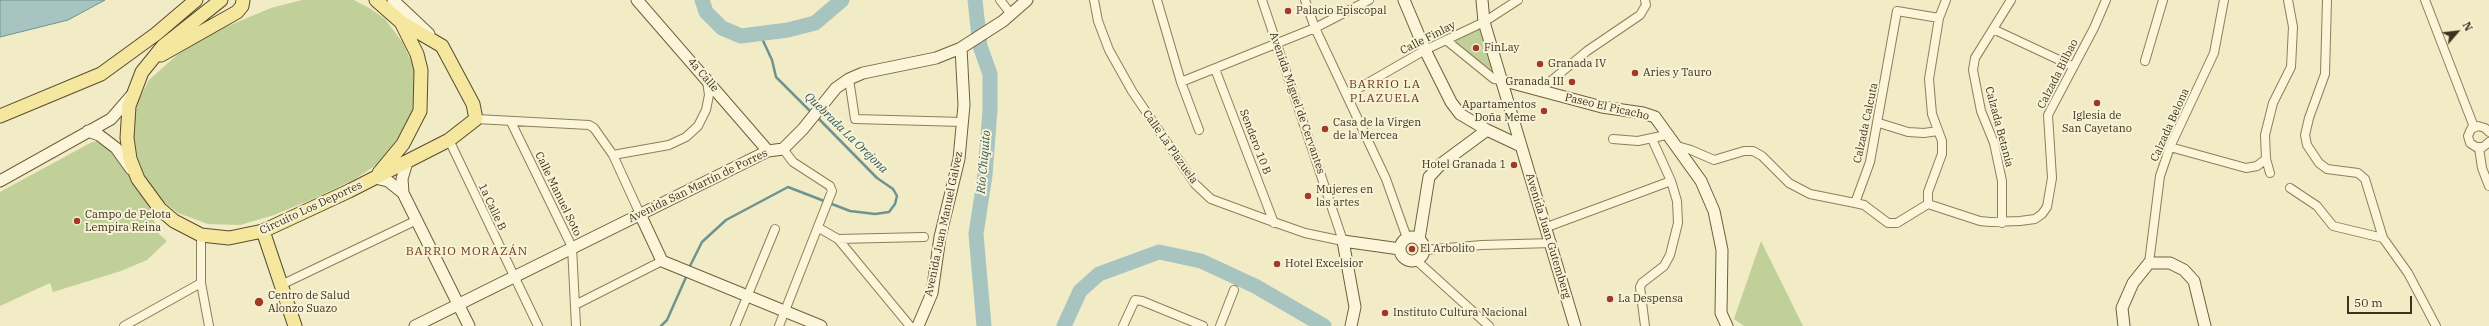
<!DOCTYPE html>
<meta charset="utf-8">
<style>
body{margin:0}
#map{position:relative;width:2489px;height:326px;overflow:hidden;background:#f1ebc6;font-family:"IBM Plex Serif",serif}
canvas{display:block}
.north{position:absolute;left:2437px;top:12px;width:40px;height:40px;-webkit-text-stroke:3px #f8f3d6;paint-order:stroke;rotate:62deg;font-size:11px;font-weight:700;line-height:16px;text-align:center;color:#3d321f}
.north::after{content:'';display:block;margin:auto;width:14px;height:18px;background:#3d321f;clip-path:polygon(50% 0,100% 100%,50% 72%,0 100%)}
.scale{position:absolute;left:2347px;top:296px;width:65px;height:18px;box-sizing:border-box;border:2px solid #3d321f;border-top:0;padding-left:5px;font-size:12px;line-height:14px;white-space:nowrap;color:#3d321f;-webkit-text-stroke:3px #f8f3d6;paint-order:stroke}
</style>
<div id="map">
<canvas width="2489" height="326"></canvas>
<div class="north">N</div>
<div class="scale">50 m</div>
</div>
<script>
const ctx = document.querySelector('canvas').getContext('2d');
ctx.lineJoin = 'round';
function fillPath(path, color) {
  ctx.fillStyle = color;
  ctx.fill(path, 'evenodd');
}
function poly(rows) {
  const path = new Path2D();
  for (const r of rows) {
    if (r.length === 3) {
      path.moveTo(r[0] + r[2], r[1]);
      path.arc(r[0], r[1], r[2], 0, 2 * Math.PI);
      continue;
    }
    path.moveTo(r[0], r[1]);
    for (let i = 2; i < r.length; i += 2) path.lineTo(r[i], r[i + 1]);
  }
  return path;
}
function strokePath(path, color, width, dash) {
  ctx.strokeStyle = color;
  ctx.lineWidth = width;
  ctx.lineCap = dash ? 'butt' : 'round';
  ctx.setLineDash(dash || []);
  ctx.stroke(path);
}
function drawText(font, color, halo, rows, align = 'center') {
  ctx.font = font + ' "IBM Plex Serif",serif';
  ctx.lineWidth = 4;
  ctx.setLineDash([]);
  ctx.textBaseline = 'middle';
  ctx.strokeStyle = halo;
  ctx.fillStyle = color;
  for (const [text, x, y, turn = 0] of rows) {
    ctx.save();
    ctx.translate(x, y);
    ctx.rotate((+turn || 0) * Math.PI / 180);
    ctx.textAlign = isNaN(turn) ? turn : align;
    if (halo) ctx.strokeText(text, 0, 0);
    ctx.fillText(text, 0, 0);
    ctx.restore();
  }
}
fillPath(poly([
 [302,0,354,0,371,9,385,19,403,43,415,70,417,108,387,158,355,179,315,198,274,215,240,225,208,224,178,213,159,198,144,177,134,149,133,120,139,99,149,80,177,55,211,33,271,8],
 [1481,27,1493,68,1489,70,1453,41],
 [103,141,125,166,149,207,159,234,167,241,147,260,121,271,53,292,50,283,0,306,0,192,92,142],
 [1761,241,1803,326,1744,326,1734,319]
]), '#c1d099');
const water = poly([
 [0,0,105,0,68,20,0,37,0,0]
]);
fillPath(water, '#a8c4c0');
strokePath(water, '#6e9390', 1);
strokePath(poly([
 [759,32,772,60,776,77,812,113],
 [689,268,702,242,726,220,788,187,850,211,875,214,889,212,895,204,897,196,893,189,877,178,816,116],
 [661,326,667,320,687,275]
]), '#6e9390', 2.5);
strokePath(poly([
 [702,0,706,12,722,28,741,36,788,30,815,23,842,0],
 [975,0,980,46,990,74,990,110,985,175,976,234,984,326],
 [1064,326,1080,291,1099,274,1159,252,1201,261,1255,286,1324,326]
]), '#a8c4c0', 15);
const street = poly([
 [1000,0,1011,14],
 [1094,0,1098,21,1109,50,1132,91,1195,184,1211,199,1268,220,1305,233,1343,241],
 [1157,0,1181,82,1199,130],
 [1262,0,1343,241],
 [1305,0,1315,28,1386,179,1407,238],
 [2327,0,2325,74,2309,118,2305,135,2307,145,2319,163,2327,169,2358,173,2365,179,2383,238,2408,273,2436,326],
 [2425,0,2474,127],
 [1993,29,2072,66],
 [1446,40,1494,79,1501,80],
 [2145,61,2163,0],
 [1215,69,1274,223],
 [849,79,855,119,963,122],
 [1181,82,1315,28,1369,0],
 [1540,90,1587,51,1640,15,1646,5,1645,0],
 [1347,95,1425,50,1484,22,1518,0],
 [476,119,589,125,594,128,613,155,640,214],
 [511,122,572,247,576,326],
 [1879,123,1908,132,1924,133,1938,131],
 [2489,132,2485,128,2478,126,2471,129,2468,136,2470,143,2476,147,2483,147,2489,142],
 [1613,139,1638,141,1666,135],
 [449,140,538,326],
 [1674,145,1691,150,1714,160,1744,151,1753,151,1762,156,1789,183,1810,194,1855,203,1870,162,1897,11,1939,18],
 [2170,147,2246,168,2257,166,2266,159],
 [2479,148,2482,168,2489,186],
 [613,155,669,145,686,137,698,126,706,110,709,95,707,81],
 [2270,173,2266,159,2265,135,2273,103,2291,67,2293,27,2288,0],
 [2290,188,2317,206,2333,226,2383,238],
 [1855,203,1864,205,1888,223,1897,223,1928,204,1980,221,1990,222,2020,221,2035,219,2042,214,2047,207,2052,178,2048,115,2094,28,2106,0],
 [1928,204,1928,192,1942,154,1942,141,1932,114,1929,79,1939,18,1946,0],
 [2002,223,2002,181,1994,143,1981,111,1973,70,1975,58,2011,0],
 [1547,227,1671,181],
 [819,228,838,239,910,326],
 [201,235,201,283,209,326],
 [838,239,924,237],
 [1424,250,1482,245,1552,243],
 [1416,260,1489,326],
 [2149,263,2160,176,2170,147,2214,53,2224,0],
 [283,284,417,220],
 [575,305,662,261],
 [124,326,201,283],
 [735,326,775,229],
 [779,326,832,191,830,186,793,162,783,149],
 [1123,326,1135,300,1142,301,1203,326],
 [1220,326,1234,290],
 [1645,326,1640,287,1642,283,1664,266,1670,255,1678,223,1677,201,1671,181,1652,139]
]);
const secondary = poly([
 [393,0,429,34],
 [637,0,768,151],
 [1404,0,1425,50,1451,102,1460,114,1487,130,1521,146],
 [1482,0,1484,22,1575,326],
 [1501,80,1602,107,1643,113,1655,117,1701,181,1714,211,1722,250,1721,313,1727,326],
 [88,131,99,135,116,148,131,169],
 [375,178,388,181,403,193,469,326],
 [0,181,111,119,131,96],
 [403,193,402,179,407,162],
 [640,214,662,261,821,326],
 [1412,249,12],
 [1419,239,1429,177,1441,164,1487,130],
 [415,326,768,151,783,149,803,129,836,88,849,79,863,73,936,58,961,48,1003,21,1027,0],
 [918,326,932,293,940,237,959,159,964,105,961,48],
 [1351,326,1355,307,1343,241,1400,249],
 [2124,326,2122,308,2133,283,2149,263,2170,263,2184,270,2194,281,2205,326]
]);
const primary = poly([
 [221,0,163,46,142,72,129,106,127,138,130,159,138,179,160,209,174,221,201,235,229,238,263,231,349,191,449,140,476,119,473,104,442,46,401,22,376,0],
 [161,55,237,12,242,6,243,0],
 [0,116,101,74,156,34,196,0],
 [379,173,403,144,420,111,421,70,417,54,401,22],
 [263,231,295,326]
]);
strokePath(street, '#8e7e5a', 10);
strokePath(secondary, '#705e3d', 13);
strokePath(primary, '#5b4b2f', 15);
strokePath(street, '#fbf6da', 8);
strokePath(secondary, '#fbf6da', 11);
strokePath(primary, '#f5e79d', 13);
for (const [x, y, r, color] of [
 [1288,11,4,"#a03927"],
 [1476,48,4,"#a03927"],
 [1540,64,4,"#a03927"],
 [1635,73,4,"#a03927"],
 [1572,82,4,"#a03927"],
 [2097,103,4,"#a03927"],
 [1544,111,4,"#a03927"],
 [1325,129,4,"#a03927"],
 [1514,165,4,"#a03927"],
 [1308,196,4,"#a03927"],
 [77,221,4,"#a03927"],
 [1412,249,4,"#a03927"],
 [1277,264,4,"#a03927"],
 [1610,299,4,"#a03927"],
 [259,302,5,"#a03927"],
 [1385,313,4,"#a03927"]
]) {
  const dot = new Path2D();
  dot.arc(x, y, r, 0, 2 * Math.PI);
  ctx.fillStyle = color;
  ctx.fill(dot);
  strokePath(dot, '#f8f3d6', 1.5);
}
drawText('11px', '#3d321f', '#f8f3d6', [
 ["Palacio Episcopal",1296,11],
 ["FinLay",1484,48],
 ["Granada IV",1548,64],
 ["Aries y Tauro",1643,73],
 ["Granada III",1564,82,"right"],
 ["Apartamentos",1536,105,"right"],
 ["Doña Meme",1536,118,"right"],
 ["Iglesia de",2097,116,"center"],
 ["San Cayetano",2097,129,"center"],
 ["Casa de la Virgen",1333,123],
 ["de la Mercea",1333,136],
 ["Hotel Granada 1",1506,165,"right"],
 ["Mujeres en",1316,190],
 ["las artes",1316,203],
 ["Campo de Pelota",85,215],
 ["Lempira Reina",85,228],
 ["El Arbolito",1420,249],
 ["Hotel Excelsior",1285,264],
 ["Centro de Salud",268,296],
 ["Alonzo Suazo",268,309],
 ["La Despensa",1618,299],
 ["Instituto Cultura Nacional",1393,313]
], 'left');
drawText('11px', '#3d321f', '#f8f3d6', [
 ["Calle Finlay",1428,38,-27],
 ["Calzada Bilbao",2058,74,-63],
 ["4a Calle",703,75,49],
 ["Avenida Miguel de Cervantes",1297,103,71],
 ["Paseo El Picacho",1607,107,13],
 ["Calzada Calcuta",1866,123,-78],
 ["Calzada Belona",2170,125,-66],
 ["Calzada Betania",1999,127,75],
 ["Sendero 10 B",1255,142,69],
 ["Calle La Plazuela",1170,147,55],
 ["Avenida San Martín de Porres",698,186,-26],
 ["Calle Manuel Soto",558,194,64],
 ["1a Calle B",492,207,65],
 ["Circuito Los Deportes",311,208,-25],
 ["Avenida Juan Manuel Galvez",944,224,-78],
 ["Avenida Juan Gutemberg",1548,236,73]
]);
ctx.letterSpacing = '1px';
drawText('12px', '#6c391c', '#f8f3d6', [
 ["BARRIO LA",1385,85],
 ["PLAZUELA",1385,99],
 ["BARRIO MORAZÁN",467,252]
]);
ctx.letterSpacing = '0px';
drawText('italic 12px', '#2e595d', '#f8f3d6', [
 ["Quebrada La Orejona",846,133,44],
 ["Río Chiquito",984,162,-85]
]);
</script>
